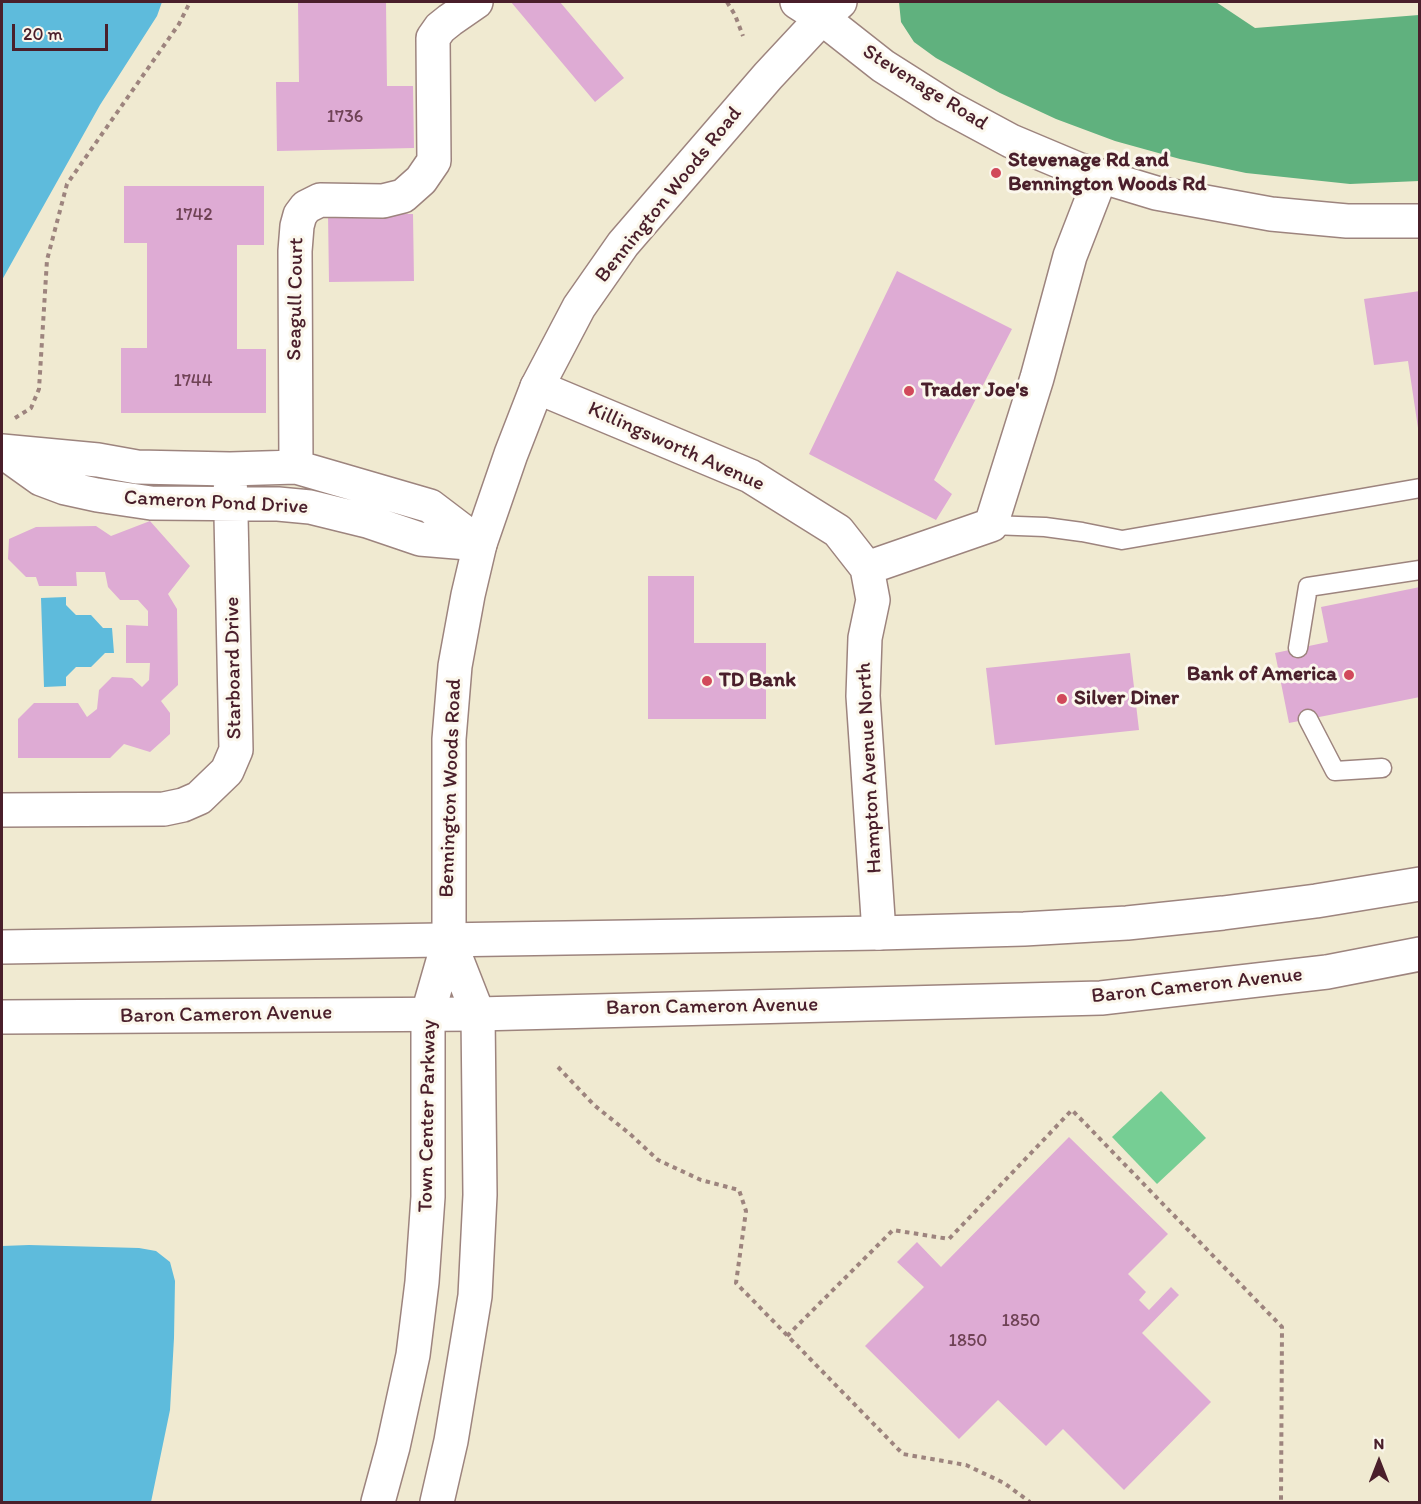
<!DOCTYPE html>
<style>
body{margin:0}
#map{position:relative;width:1421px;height:1504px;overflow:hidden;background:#f0ead1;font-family:Itim,sans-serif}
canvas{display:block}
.frame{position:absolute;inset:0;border:3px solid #4a1f2b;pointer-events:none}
.north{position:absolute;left:1349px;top:1432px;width:60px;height:60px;-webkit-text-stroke:4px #fbf7ec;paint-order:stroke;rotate:0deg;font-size:16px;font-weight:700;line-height:24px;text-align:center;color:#4a1f2b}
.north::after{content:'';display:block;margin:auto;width:21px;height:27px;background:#4a1f2b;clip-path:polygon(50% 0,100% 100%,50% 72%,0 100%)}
.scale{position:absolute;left:12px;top:24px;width:96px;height:27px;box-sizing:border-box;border:3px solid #4a1f2b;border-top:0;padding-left:8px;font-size:18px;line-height:21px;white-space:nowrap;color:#4a1f2b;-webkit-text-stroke:4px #fbf7ec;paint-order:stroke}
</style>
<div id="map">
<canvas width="1421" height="1504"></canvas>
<div class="frame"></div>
<div class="north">N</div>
<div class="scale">20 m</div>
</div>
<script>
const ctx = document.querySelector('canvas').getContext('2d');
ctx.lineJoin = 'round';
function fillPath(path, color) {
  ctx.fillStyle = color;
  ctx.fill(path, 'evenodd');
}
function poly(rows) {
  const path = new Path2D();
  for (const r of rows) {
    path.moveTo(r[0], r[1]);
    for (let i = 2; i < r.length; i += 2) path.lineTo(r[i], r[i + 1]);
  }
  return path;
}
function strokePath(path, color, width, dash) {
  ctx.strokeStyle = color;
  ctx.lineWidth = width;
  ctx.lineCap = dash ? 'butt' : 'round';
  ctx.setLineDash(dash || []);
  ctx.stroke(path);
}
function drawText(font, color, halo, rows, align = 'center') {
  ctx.font = font + ' Itim,sans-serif';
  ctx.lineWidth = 6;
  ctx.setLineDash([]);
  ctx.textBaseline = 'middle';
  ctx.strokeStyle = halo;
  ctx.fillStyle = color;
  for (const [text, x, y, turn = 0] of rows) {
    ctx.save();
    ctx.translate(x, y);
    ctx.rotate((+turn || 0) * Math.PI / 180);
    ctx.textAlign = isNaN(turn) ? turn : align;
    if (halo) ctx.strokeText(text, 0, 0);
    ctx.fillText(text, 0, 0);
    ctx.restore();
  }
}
fillPath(poly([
 [1161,1091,1206,1138,1157,1184,1112,1137]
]), '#76ce94');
fillPath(poly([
 [899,2,1216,2,1255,28,1419,15,1419,181,1350,184,1246,173,1180,159,1115,141,1056,119,1000,93,936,58,914,42,901,22]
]), '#60b17e');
fillPath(poly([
 [2,2,162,2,157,16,100,105,2,280],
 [66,597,66,605,76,615,91,615,103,628,112,628,114,653,105,653,91,667,76,667,66,677,66,686,44,687,41,598],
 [29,1245,139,1248,156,1251,170,1262,175,1281,174,1338,170,1410,151,1502,2,1502,2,1246]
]), '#5ebbdc');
fillPath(poly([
 [298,2,386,2,387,86,413,86,414,148,277,151,276,82,299,82],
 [511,2,560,2,624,78,595,102],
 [124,186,264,186,264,245,237,245,237,349,266,349,266,413,121,413,121,348,147,348,147,243,124,243],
 [328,214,413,214,414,281,329,282],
 [897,271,1012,329,934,480,952,494,936,520,809,454],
 [1420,291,1420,428,1418,428,1408,361,1374,365,1364,299],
 [150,521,190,566,168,594,177,609,178,685,161,701,170,713,170,734,150,752,124,744,110,758,18,758,18,719,34,703,78,703,87,717,97,709,99,690,112,677,132,678,142,687,149,680,150,663,126,663,126,625,148,626,148,611,138,600,120,600,108,587,105,572,76,572,77,586,39,586,36,577,26,577,8,559,9,539,36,527,96,526,111,536],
 [648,576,694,576,694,643,766,643,766,719,648,719],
 [1420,587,1420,697,1289,723,1275,653,1328,642,1321,607],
 [1130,653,1139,730,995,745,986,668],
 [1069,1137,1168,1234,1128,1274,1146,1292,1139,1300,1149,1310,1171,1287,1179,1295,1142,1333,1211,1402,1124,1490,1063,1429,1046,1446,998,1400,959,1439,865,1346,924,1287,897,1262,917,1242,941,1267]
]), '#deabd4');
const service = poly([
 [991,525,1045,527,1082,532,1122,540,1420,488],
 [1298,648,1308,587,1420,570],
 [1308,719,1335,771,1382,768]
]);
const minor = poly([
 [797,2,822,18],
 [537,387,750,476,838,531,867,568,991,525,1037,378,1070,256,1101,176],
 [2,451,98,460,137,467,230,469,296,467,430,506,480,544],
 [3,452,41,479,65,488,97,495,151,503,278,504,310,507,367,521,420,539,480,544],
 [296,467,295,251,297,226,300,215,306,207,320,200,383,201,403,196,421,180,434,161,433,38,440,28,450,20,476,2],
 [867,568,873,600,865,638,863,696,879,933],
 [2,810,164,809,183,805,199,798,227,771,236,750,230,469]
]);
const tertiary = poly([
 [822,18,883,66,946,106,1011,141,1080,170,1156,193,1271,214,1347,221,1420,221],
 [449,940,449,739,455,666,468,595,480,544,511,454,537,387,579,307,623,244,768,76,822,18,840,2]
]);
const secondary = poly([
 [378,1502,393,1447,413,1355,422,1282,428,1197,428,1013,449,940],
 [437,1502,451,1441,475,1296,480,1195,478,1014,449,940]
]);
const primary = poly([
 [2,947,879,933,1024,929,1127,923,1223,913,1316,901,1420,884],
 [2,1017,478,1014,1101,998,1327,972,1420,954]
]);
strokePath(service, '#9d847e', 21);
strokePath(minor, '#9d847e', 36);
strokePath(tertiary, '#9d847e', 36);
strokePath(secondary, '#9d847e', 36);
strokePath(primary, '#9d847e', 36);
strokePath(poly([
 [727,2,735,15,743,36],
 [15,418,31,408,39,389,47,260,67,184,179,24,190,2],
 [558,1067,594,1105,630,1134,658,1160,701,1180,739,1190,746,1211,736,1283,903,1454,966,1465,1004,1483,1030,1502],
 [787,1336,893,1230,949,1239,1072,1110,1282,1327,1281,1502]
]), '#9d847e', 4, [4.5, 4.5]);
strokePath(service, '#fff', 18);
strokePath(minor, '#fff', 33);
strokePath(tertiary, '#fff', 33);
strokePath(secondary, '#fff', 33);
strokePath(primary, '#fff', 33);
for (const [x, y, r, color] of [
 [996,173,6,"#d1495b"],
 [909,391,6,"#d1495b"],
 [1349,675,6,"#d1495b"],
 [707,681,6,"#d1495b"],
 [1062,699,6,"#d1495b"]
]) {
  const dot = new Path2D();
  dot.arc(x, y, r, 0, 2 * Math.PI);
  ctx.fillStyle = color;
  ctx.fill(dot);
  strokePath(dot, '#fbf7ec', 2);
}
drawText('18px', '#6f4255', null, [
 ["1736",345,117],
 ["1742",194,215],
 ["1744",193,381],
 ["1850",1021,1321],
 ["1850",968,1341]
]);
drawText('21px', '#4a1f2b', '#fbf7ec', [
 ["Stevenage Road",925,88,32],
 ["Bennington Woods Road",669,195,-51],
 ["Seagull Court",296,299,-89],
 ["Killingsworth Avenue",676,447,24],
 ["Cameron Pond Drive",216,503,3],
 ["Starboard Drive",234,668,-91],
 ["Hampton Avenue North",870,768,-93],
 ["Bennington Woods Road",451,788,-88],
 ["Baron Cameron Avenue",1197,986,-6],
 ["Baron Cameron Avenue",712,1007,-1],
 ["Baron Cameron Avenue",226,1015,-1],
 ["Town Center Parkway",428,1116,-89]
]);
drawText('bold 21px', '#4a1f2b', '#fbf7ec', [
 ["Stevenage Rd and",1008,161],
 ["Bennington Woods Rd",1008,185],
 ["Trader Joe's",921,391],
 ["Bank of America",1337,675,"right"],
 ["TD Bank",719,681],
 ["Silver Diner",1074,699]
], 'left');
</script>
